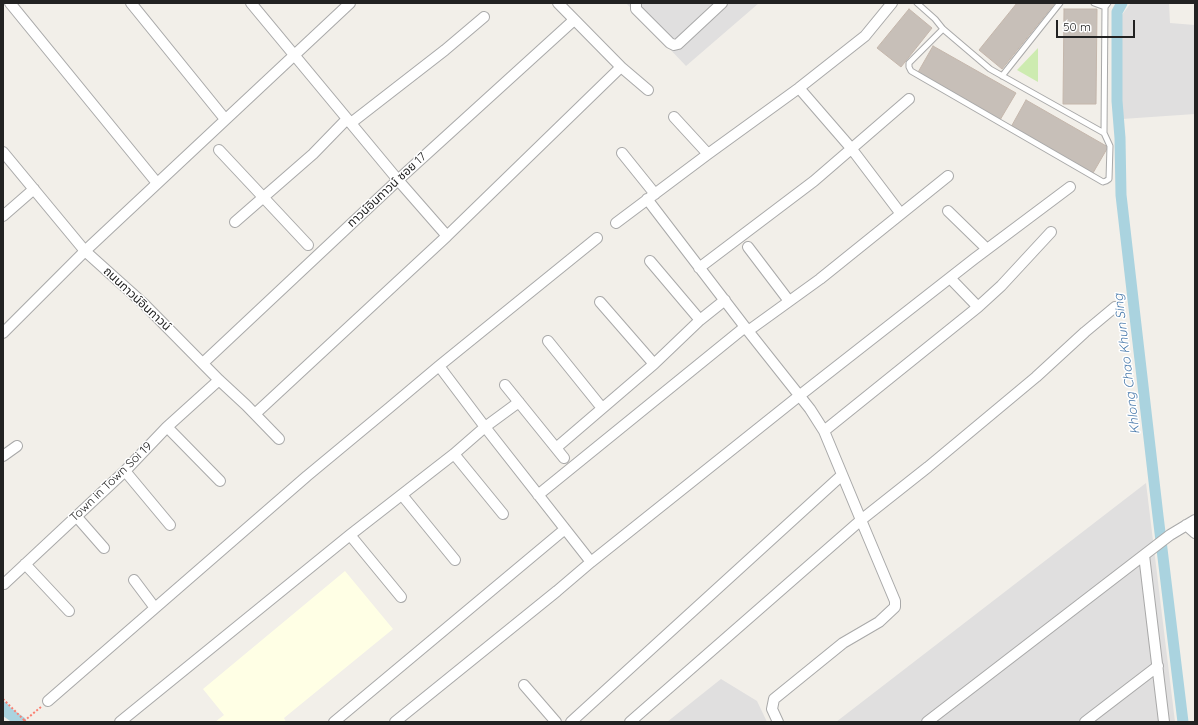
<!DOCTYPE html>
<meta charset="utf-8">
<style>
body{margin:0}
#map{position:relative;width:1198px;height:725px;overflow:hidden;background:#f2efe9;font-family:Quicksand,sans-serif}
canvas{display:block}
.frame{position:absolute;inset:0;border:4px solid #222;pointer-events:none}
.scale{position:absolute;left:1056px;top:20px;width:79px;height:18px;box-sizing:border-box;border:2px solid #222;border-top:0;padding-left:5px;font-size:12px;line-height:14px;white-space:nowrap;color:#222;-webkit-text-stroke:3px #fff;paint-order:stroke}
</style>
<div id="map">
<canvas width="1198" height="725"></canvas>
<div class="frame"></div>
<div class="scale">50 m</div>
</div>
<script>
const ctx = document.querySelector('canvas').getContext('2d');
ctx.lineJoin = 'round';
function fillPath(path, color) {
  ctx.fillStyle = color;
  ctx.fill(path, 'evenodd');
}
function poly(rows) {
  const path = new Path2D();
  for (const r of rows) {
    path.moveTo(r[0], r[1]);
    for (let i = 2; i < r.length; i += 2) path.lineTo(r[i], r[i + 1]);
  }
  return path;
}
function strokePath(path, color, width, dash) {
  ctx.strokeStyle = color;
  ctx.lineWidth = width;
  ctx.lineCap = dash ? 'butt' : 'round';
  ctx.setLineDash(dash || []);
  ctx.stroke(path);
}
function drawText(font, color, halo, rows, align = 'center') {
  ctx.font = font + ' Quicksand,"Noto Sans Thai",sans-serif';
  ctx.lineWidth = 3;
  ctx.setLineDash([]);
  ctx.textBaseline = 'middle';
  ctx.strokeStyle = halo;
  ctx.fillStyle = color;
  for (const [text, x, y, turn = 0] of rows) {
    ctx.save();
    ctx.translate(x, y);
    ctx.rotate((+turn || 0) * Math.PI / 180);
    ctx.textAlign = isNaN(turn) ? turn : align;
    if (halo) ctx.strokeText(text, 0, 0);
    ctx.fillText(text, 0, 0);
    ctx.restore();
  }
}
fillPath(poly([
 [626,3,759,3,686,66],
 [1131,3,1169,3,1170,23,1195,25,1195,114,1122,119,1121,16],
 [1146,483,1175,722,836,722],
 [721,679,757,701,767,722,667,722]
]), '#e0dfdf');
fillPath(poly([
 [345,571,393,629,284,718,286,722,215,722,224,715,203,689]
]), '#ffffe5');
fillPath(poly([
 [1038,48,1038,82,1017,70]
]), '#cdebb0');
strokePath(poly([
 [1122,3,1117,12,1117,101,1120,138,1121,195,1158,516,1183,722],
 [3,707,7,712,21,722]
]), '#aad3df', 11);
const building = poly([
 [1017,3,1055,3,1002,69,979,50,1017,3],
 [909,9,932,28,901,67,877,48,909,9],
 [1064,9,1097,9,1096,104,1063,104,1064,9],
 [933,46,1016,93,1000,120,917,74,933,46],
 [1026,100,1108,147,1093,173,1011,127,1026,100]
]);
fillPath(building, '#c7bfb8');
strokePath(building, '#c4b6ab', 1);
const lane = poly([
 [917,3,935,19,943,29,990,69,1104,133,1110,146,1109,179,1106,181,1103,182,911,71,909,67,909,63,943,29],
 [1094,3,1105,7],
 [1002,76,1060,3],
 [1104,133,1105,7,1108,3]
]);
const street = poly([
 [10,3,157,183],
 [131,3,225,119],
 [251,3,398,180,447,236],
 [558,3,621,67,648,90],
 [636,3,636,9,670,43,674,45,678,44,722,3],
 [799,88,851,148,901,214],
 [674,117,708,154],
 [351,123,445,50,484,17],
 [219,150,308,245],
 [3,152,85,251,144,304,219,380,246,405,279,439],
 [622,153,655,194],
 [948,211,987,249],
 [3,216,34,189],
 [235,222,313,154,347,119],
 [616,223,708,154,799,88,865,36,892,3],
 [748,247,789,301],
 [650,261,700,320],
 [699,268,814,181,909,99],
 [950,278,978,307],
 [600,302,654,364],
 [748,331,820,279,948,176],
 [3,333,85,251,350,3],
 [548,341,602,408],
 [203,363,398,180,574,20],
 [439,366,485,427,591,562],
 [505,385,564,458],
 [255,414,447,236,621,67],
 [167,427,220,481],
 [824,431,978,307,1001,286,1051,232],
 [556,448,654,364,700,320,725,300],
 [454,454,503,514],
 [3,456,17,446],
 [125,471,170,525],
 [402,495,455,560],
 [538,495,745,327],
 [76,516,104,548],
 [1186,525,1195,533],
 [350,535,401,597],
 [1144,555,1164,722],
 [25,564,69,611],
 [134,580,155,608],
 [4,584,125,471,167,427,219,380],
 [524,685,556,722],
 [48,701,307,476,389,408,439,366,597,238],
 [120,722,350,535,454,454,485,427,519,402],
 [334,722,565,529],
 [395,722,557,591,591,562,799,396,974,259,1070,187],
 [571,722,842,475],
 [630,722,861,520,824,431,810,409,745,327,647,199],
 [778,722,772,709,774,699,843,643,879,622,895,607,895,601,861,520,928,467,1036,377,1085,332,1115,307],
 [927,722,1170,535,1195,520],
 [1085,722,1158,666]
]);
strokePath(lane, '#a9a9a9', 7);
strokePath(street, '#a9a9a9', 12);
strokePath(poly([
 [3,699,26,722],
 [24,721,41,707]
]), '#fa8072', 2, [2, 2]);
strokePath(lane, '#fff', 5);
strokePath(street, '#fff', 10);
drawText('12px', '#222', '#fff', [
 ["ทาวน์อินทาวน์ ซอย 17",387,190,-43],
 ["ถนนทาวน์อินทาวน์",137,299,43],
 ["Town in Town Soi 19",111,482,-44]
]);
drawText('italic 13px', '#4a7aab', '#fff', [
 ["Khlong Chao Khun Sing",1127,364,-97]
]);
</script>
